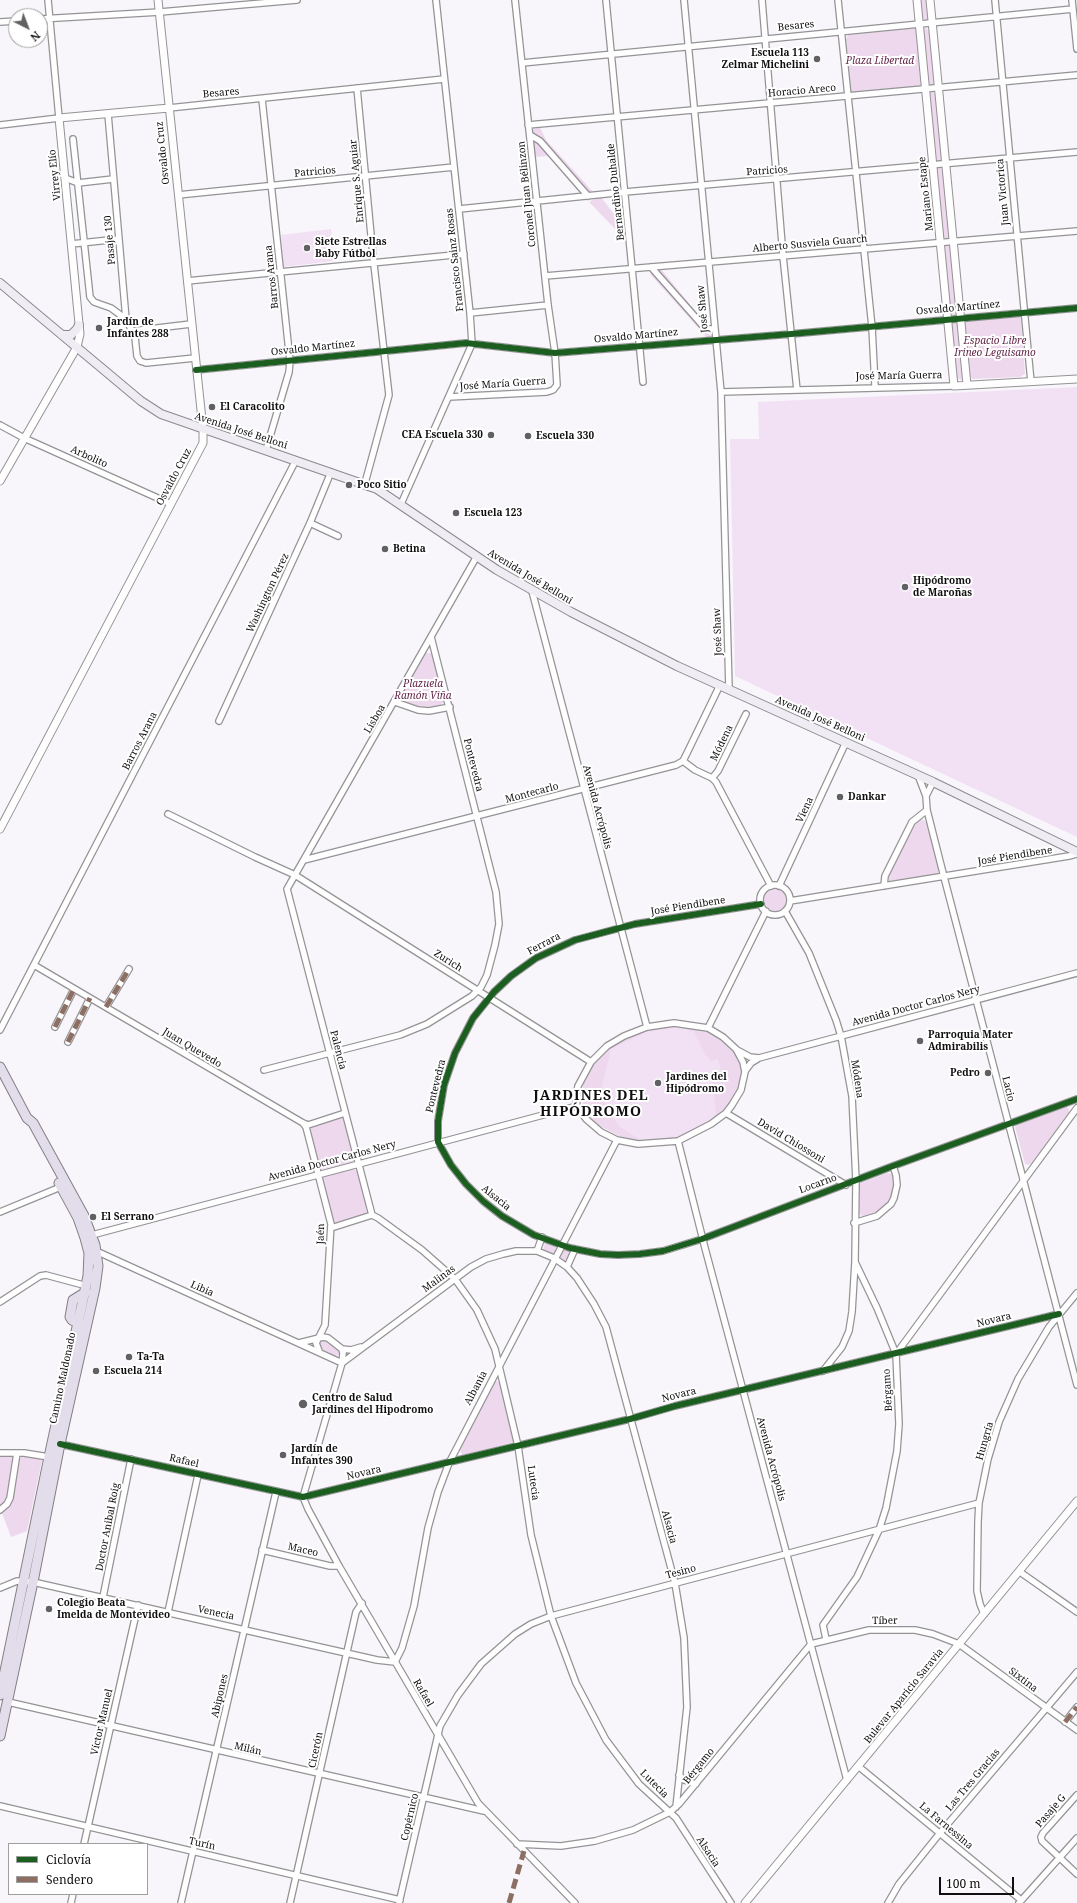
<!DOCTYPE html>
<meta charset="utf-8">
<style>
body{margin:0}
#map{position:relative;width:1077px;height:1903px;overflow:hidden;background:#f8f6fb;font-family:"Noto Serif",serif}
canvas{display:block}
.legend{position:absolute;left:8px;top:1843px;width:140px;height:52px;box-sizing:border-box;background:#fff;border:1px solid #9f9f9f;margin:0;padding:5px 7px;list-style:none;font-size:12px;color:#0f0f0f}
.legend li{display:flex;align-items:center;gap:8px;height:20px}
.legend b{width:20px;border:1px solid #9f9f9f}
.north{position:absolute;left:8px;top:8px;width:40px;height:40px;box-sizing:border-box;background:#fff;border:1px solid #9f9f9f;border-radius:50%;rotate:138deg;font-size:11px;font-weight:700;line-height:16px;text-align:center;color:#0f0f0f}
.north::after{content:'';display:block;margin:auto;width:14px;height:18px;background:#616062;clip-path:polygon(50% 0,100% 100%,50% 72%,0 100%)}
.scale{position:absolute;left:939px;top:1877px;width:75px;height:18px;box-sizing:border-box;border:2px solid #0f0f0f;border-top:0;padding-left:5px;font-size:12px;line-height:14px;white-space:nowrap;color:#0f0f0f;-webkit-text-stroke:3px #fff;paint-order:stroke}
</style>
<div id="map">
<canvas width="1077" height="1903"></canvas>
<ul class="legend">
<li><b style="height:5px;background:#1b5e20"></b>Ciclovía</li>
<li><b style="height:5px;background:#8d6e63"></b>Sendero</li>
</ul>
<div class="north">N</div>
<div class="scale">100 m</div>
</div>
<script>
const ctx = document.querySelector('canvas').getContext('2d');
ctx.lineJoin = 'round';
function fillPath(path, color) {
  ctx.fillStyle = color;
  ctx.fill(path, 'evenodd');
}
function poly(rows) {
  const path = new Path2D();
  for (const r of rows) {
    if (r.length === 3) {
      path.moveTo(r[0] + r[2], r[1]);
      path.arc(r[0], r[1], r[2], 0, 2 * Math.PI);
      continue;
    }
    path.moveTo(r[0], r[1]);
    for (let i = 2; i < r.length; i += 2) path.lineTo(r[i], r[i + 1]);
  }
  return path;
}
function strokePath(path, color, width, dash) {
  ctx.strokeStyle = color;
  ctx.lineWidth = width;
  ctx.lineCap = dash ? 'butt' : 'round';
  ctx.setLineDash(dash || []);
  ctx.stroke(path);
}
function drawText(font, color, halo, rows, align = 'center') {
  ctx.font = font + ' "Noto Serif",serif';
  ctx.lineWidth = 4;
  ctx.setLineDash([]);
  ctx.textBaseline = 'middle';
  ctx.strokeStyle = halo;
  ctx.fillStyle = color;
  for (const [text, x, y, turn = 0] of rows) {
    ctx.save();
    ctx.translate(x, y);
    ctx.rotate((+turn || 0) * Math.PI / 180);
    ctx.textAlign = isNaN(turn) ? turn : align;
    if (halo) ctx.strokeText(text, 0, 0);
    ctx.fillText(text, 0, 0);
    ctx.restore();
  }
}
fillPath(poly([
 [920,0,926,0,928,18,926,20,922,18],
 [915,28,917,29,922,84,920,86,853,93,851,91,846,39,848,35],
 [926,28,929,31,935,83,932,85,928,84,923,30],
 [932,91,935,94,942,161,937,162,929,93],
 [540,127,546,140,595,194,582,195,548,156,534,157,532,132,533,129],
 [939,167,943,170,949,237,947,239,943,237,937,170],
 [601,197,626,230,627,242,624,242,619,233,590,203,590,201],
 [947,245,950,246,957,314,955,316,951,315,945,247],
 [660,268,707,325,711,325,711,338,708,339,651,275,650,271],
 [1017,315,1021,319,1025,374,1020,377,972,379,969,374,965,320],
 [955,321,958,323,963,378,961,380,957,378,952,323],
 [424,653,431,653,433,657,444,698,443,703,437,707,420,708,402,701,400,698],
 [921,819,924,820,928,825,939,868,938,873,936,875,889,881,888,876,917,821],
 [776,899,12],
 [679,1025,693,1026,708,1031,725,1041,740,1058,743,1072,739,1089,726,1110,707,1125,677,1139,645,1142,634,1141,619,1136,596,1124,587,1115,583,1106,582,1097,583,1085,587,1073,595,1062,614,1043,630,1036,645,1030],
 [1066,1106,1069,1109,1069,1115,1034,1162,1028,1165,1025,1164,1015,1127,1018,1123],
 [343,1116,355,1161,322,1169,319,1165,310,1127],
 [353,1169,357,1171,362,1185,367,1213,366,1215,336,1223,333,1220,322,1178],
 [887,1173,892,1174,895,1180,894,1190,890,1201,881,1211,871,1217,863,1218,858,1211,859,1185,861,1183],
 [545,1243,556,1247,555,1253,552,1254,543,1250],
 [565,1249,569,1250,570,1253,567,1260,564,1262,560,1258,562,1251],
 [319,1340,326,1340,336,1346,340,1351,340,1354,335,1356,318,1347],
 [497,1381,501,1384,514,1440,513,1442,462,1455,459,1448,494,1382],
 [13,1455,7,1498,0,1507,0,1456],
 [25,1455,42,1460,27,1531,11,1537,2,1513,12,1501,19,1459]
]), '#eed8ed');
fillPath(poly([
 [331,229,334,261,283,267,281,235],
 [1077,387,1077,837,735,676,730,439,759,439,758,402],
 [679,1027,686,1028,691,1032,694,1031,706,1057,708,1056,710,1061,718,1059,723,1077,712,1080,716,1114,714,1114,712,1120,710,1120,705,1125,675,1137,642,1141,619,1126,606,1107,602,1086,611,1049,646,1032]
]), '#f2e1f4');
const minor = poly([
 [606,0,643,382],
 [684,0,721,392,729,689],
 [762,0,783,256,797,390],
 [838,0,872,327,875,386],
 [995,0,1031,382],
 [1072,0,1077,49],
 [40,19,160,12,297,0],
 [0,22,16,21],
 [522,63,1073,9],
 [357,88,373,256,389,395,365,483],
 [262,99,290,361,289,372,266,450],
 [169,108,444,79],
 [108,114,126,319,135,337,137,356,140,361,146,363,195,358],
 [0,125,59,118,48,0],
 [528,125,1077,75],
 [530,135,540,141,588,196],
 [73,139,90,297,94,302,111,308,126,319],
 [65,178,78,183,113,179],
 [178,195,454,167],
 [459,209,625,192,1077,152],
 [71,244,119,239],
 [651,267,704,327,707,329,713,329],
 [545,276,1077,231],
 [187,281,464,254],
 [470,313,548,305],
 [132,331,191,324],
 [196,370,466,343,555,353,791,334,1077,308],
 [721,392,954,386],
 [449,397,547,392,553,390,557,385,555,353,548,305,515,0],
 [0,425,24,438,171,504],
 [401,504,472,344,470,313,436,0],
 [310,523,338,536],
 [532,591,647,1027],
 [395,702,418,710,429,711,450,707],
 [219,721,310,523,331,472],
 [683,761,695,770,712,778,716,782,771,886],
 [918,775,926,796,927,810,944,877,1077,1385],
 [712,778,718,771,746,714],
 [926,796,933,782],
 [168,814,255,857,295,875,591,1062],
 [304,860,676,765,683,761,687,753,720,685],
 [775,900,15],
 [779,886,846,742],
 [884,886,885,876,912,822,927,810],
 [790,901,1069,856,1077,854],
 [761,904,635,924,575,940,536,958,511,976,494,992,473,1018,455,1053,444,1085,438,1121,438,1142,451,1165,466,1184,483,1201,502,1216,534,1235,570,1248,600,1254,618,1255,640,1254,663,1251,702,1239,893,1166,1077,1099],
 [785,911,809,953,836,1020,841,1036,852,1096,856,1181,855,1262,877,1308,896,1354],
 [34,965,303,1123,308,1125,345,1113],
 [106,1007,129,969],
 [674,1023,708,1028,723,1037,736,1049,743,1062,745,1072,741,1090,732,1105,726,1113,711,1124,678,1141,638,1144,617,1140,601,1132,586,1119,577,1106,576,1097,578,1086,591,1062,607,1046,624,1036,647,1027,674,1023],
 [55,1027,74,989],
 [708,1028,766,911],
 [0,1030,296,460],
 [68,1042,90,998],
 [737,1050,750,1057,759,1058],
 [264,1070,400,1035,427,1024,472,996,481,987,487,975,495,945,499,924,496,892,431,637],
 [745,1071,751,1063,759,1058,1077,973],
 [726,1113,846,1185],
 [303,1123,306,1127,331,1224,325,1325,316,1343,319,1351],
 [678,1141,705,1248,847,1780],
 [0,1212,63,1186],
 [372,1215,287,889,477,556],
 [854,1223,877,1216,891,1204,894,1198,897,1185,896,1175,893,1166],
 [331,1228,372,1215,378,1218,422,1250,455,1279,477,1310,495,1349,518,1446,531,1535,551,1616,576,1683,606,1740,639,1784,676,1818,731,1903],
 [92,1235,577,1106],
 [96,1251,342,1363],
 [537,1251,542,1237],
 [567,1267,575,1249],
 [0,1302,40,1276,46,1275,87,1286],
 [299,1343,323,1337,328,1338,342,1349,343,1353,342,1363,303,1497],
 [342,1349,351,1350,361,1347],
 [342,1363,471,1267,486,1259,503,1254,516,1251,537,1251,554,1258,567,1267,577,1278,594,1304,606,1327,675,1583,684,1638,687,1707,676,1807],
 [823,1371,842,1347,849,1331,852,1312,855,1262],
 [60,1444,303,1497,630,1419,675,1406,1059,1314],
 [0,1453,24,1453,49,1457],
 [303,1497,308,1509,339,1566,478,1803,575,1903],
 [0,1510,7,1504,10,1498,17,1453],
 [262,1550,330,1566,339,1566],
 [1020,1572,1077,1612],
 [0,1588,17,1581,33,1582,377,1660,395,1662,402,1648,414,1606,428,1528,438,1492,449,1463,617,1140],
 [103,1597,131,1459],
 [168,1612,198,1475],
 [984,1614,980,1604,977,1591,978,1521,979,1503,988,1459,999,1422,1018,1379,1049,1327,1077,1293],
 [826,1639,823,1625,857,1577,879,1530,886,1508,897,1451,899,1424,896,1354,1077,1108],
 [8,1702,484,1811],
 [1065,1722,1077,1707],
 [858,1766,1021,1900],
 [679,1775,684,1780,696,1784],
 [1077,1795,1043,1833,1041,1837,1042,1841,1077,1874],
 [0,1806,400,1900],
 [84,1844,138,1605],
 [517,1844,561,1846,595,1841,633,1830,670,1812,679,1804,811,1644,869,1630,915,1630,933,1634,959,1644,1077,1730],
 [71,1903,73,1894],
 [181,1903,276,1492],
 [290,1903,356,1612,362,1603],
 [399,1903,440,1726,458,1695,481,1664,515,1634,531,1624,551,1616,979,1503],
 [888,1903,899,1884,940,1833,1077,1672],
 [1019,1903,1077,1838]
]);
const tertiary = poly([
 [917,0,954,386,1077,379],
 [930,0,967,385],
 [0,481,77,347,80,334,59,118,169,108],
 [0,829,203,443,203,429,158,0],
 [745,1903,1077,1501]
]);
const secondary = poly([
 [0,283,141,401,161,414,377,489,497,570,571,612,677,666,933,782,1077,852],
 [62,335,71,335,77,329,79,325]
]);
const primary = poly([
 [0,1067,27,1118,33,1123,84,1216,95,1245,98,1266,95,1288,60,1444,33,1582,0,1736],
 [83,1326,72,1320,70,1317,73,1300,86,1292],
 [0,1695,49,1457,88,1276,89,1253,85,1238,78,1218,59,1183]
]);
strokePath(minor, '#949395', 8);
strokePath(tertiary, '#949395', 9);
strokePath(secondary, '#8b8a8c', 10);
strokePath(primary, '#818083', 11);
strokePath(minor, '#fefefe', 5.5);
strokePath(tertiary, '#fefefe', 7);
strokePath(secondary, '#f0ecf4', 8);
strokePath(primary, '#e2dceb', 9);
strokePath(poly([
 [106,1007,129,969],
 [55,1027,74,989],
 [68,1042,90,998],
 [1065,1722,1077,1707],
 [509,1903,524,1851]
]), '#8d6e63', 5, [10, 5]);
strokePath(poly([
 [196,370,466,343,555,353,791,334,1077,308],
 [761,904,635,924,575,940,536,958,511,976,494,992,473,1018,455,1053,444,1085,438,1121,438,1142,451,1165,466,1184,483,1201,502,1216,534,1235,570,1248,600,1254,618,1255,640,1254,663,1251,702,1239,893,1166,1077,1099],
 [60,1444,303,1497,630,1419,675,1406,1059,1314]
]), '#1b5e20', 6);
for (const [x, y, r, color] of [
 [817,59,4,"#616062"],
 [307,248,4,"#616062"],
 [99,328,4,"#616062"],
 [212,407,4,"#616062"],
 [491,435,4,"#616062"],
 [528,436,4,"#616062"],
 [349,485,4,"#616062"],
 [456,513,4,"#616062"],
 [385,549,4,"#616062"],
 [905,587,4,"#616062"],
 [840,797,4,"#616062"],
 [920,1041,4,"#616062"],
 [988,1073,4,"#616062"],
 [658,1083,4,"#616062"],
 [93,1217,4,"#616062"],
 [129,1357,4,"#616062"],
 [96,1371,4,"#616062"],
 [303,1404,5,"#616062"],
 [283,1455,4,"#616062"],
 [49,1609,4,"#616062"]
]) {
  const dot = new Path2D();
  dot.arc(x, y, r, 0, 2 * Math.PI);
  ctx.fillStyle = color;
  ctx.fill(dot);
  strokePath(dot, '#fff', 1.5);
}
drawText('10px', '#0f0f0f', '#fff', [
 ["Besares",796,26,-6],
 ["Horacio Areco",802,91,-5],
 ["Besares",221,93,-5],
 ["Osvaldo Cruz",163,153,-96],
 ["Patricios",767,171,-4],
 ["Patricios",315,172,-5],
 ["Virrey Elío",55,175,-96],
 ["Enrique S. Aguiar",357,181,-95],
 ["Bernardino Duhalde",616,192,-96],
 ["Juan Victorica",1003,192,-95],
 ["Coronel Juan Bélinzon",527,194,-96],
 ["Mariano Estape",926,194,-96],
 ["Pasaje 130",110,240,-95],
 ["Alberto Susviela Guarch",810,244,-5],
 ["Francisco Sainz Rosas",455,260,-96],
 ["Barros Arana",272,277,-96],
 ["Osvaldo Martínez",958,308,-5],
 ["José Shaw",703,309,-95],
 ["Osvaldo Martínez",636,336,-5],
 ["Osvaldo Martínez",313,348,-6],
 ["José María Guerra",899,376,-1],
 ["José María Guerra",503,384,-4],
 ["Avenida José Belloni",241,431,18],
 ["Arbolito",89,457,24],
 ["Osvaldo Cruz",174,477,-62],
 ["Avenida José Belloni",530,577,31],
 ["Washington Pérez",268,593,-65],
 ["José Shaw",718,632,-92],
 ["Lisboa",375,719,-60],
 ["Avenida José Belloni",820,719,24],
 ["Barros Arana",140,741,-63],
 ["Módena",722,743,-64],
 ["Pontevedra",473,765,76],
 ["Montecarlo",532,793,-15],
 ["Avenida Acrópolis",597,807,75],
 ["Viena",805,810,-65],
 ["José Piendibene",1015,856,-9],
 ["José Piendibene",688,906,-9],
 ["Ferrara",544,944,-28],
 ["Zurich",448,961,32],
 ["Avenida Doctor Carlos Nery",916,1006,-15],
 ["Juan Quevedo",192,1048,31],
 ["Palencia",338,1050,76],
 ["Módena",857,1079,81],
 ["Pontevedra",436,1086,-76],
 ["Lacio",1008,1089,76],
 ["David Chiossoni",791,1141,31],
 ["Avenida Doctor Carlos Nery",332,1161,-15],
 ["Locarno",818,1184,-20],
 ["Alsacia",496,1198,39],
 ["Jaén",321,1234,-89],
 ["Malinas",439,1279,-36],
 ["Libia",202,1289,24],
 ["Novara",994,1320,-14],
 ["Camino Maldonado",63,1378,-78],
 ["Albania",476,1388,-62],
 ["Bérgamo",888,1390,-93],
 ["Novara",679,1395,-14],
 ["Hungría",985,1441,-74],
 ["Avenida Acrópolis",771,1459,75],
 ["Rafael",184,1461,13],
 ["Novara",364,1473,-13],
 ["Lutecia",533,1483,82],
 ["Doctor Anibal Roig",108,1527,-79],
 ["Alsacia",669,1527,75],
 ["Maceo",303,1550,13],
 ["Tesino",681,1572,-15],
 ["Venecia",216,1613,12],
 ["Tíber",885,1621,-1],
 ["Sixtina",1023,1680,37],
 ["Rafael",423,1693,60],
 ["Abipones",220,1696,-77],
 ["Bulevar Aparicio Saravia",904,1696,-51],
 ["Víctor Manuel",102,1722,-77],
 ["Milán",248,1749,13],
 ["Cicerón",316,1750,-78],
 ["Bérgamo",699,1766,-51],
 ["Las Tres Gracias",973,1780,-50],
 ["Lutecia",654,1784,45],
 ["Pasaje G",1051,1811,-49],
 ["Copérnico",410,1817,-77],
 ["La Farnessina",946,1826,40],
 ["Turín",202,1844,13],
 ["Alsacia",708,1852,57]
]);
drawText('bold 10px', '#0f0f0f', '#fff', [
 ["Escuela 113",809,53,"right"],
 ["Zelmar Michelini",809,65,"right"],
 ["Siete Estrellas",315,242],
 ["Baby Fútbol",315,254],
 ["Jardín de",107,322],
 ["Infantes 288",107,334],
 ["El Caracolito",220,407],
 ["CEA Escuela 330",483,435,"right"],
 ["Escuela 330",536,436],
 ["Poco Sitio",357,485],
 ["Escuela 123",464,513],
 ["Betina",393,549],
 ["Hipódromo",913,581],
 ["de Maroñas",913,593],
 ["Dankar",848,797],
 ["Parroquia Mater",928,1035],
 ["Admirabilis",928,1047],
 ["Pedro",980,1073,"right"],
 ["Jardines del",666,1077],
 ["Hipódromo",666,1089],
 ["El Serrano",101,1217],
 ["Ta-Ta",137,1357],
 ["Escuela 214",104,1371],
 ["Centro de Salud",312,1398],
 ["Jardines del Hipodromo",312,1410],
 ["Jardín de",291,1449],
 ["Infantes 390",291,1461],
 ["Colegio Beata",57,1603],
 ["Imelda de Montevideo",57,1615]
], 'left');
drawText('italic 10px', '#622548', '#fff', [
 ["Plaza Libertad",880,61],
 ["Espacio Libre",995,341],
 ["Irineo Leguisamo",995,353],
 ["Plazuela",423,684],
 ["Ramón Viña",423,696]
]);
ctx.letterSpacing = '1px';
drawText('bold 14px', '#0f0f0f', '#fff', [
 ["JARDINES DEL",591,1096],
 ["HIPÓDROMO",591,1112]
]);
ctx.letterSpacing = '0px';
</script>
